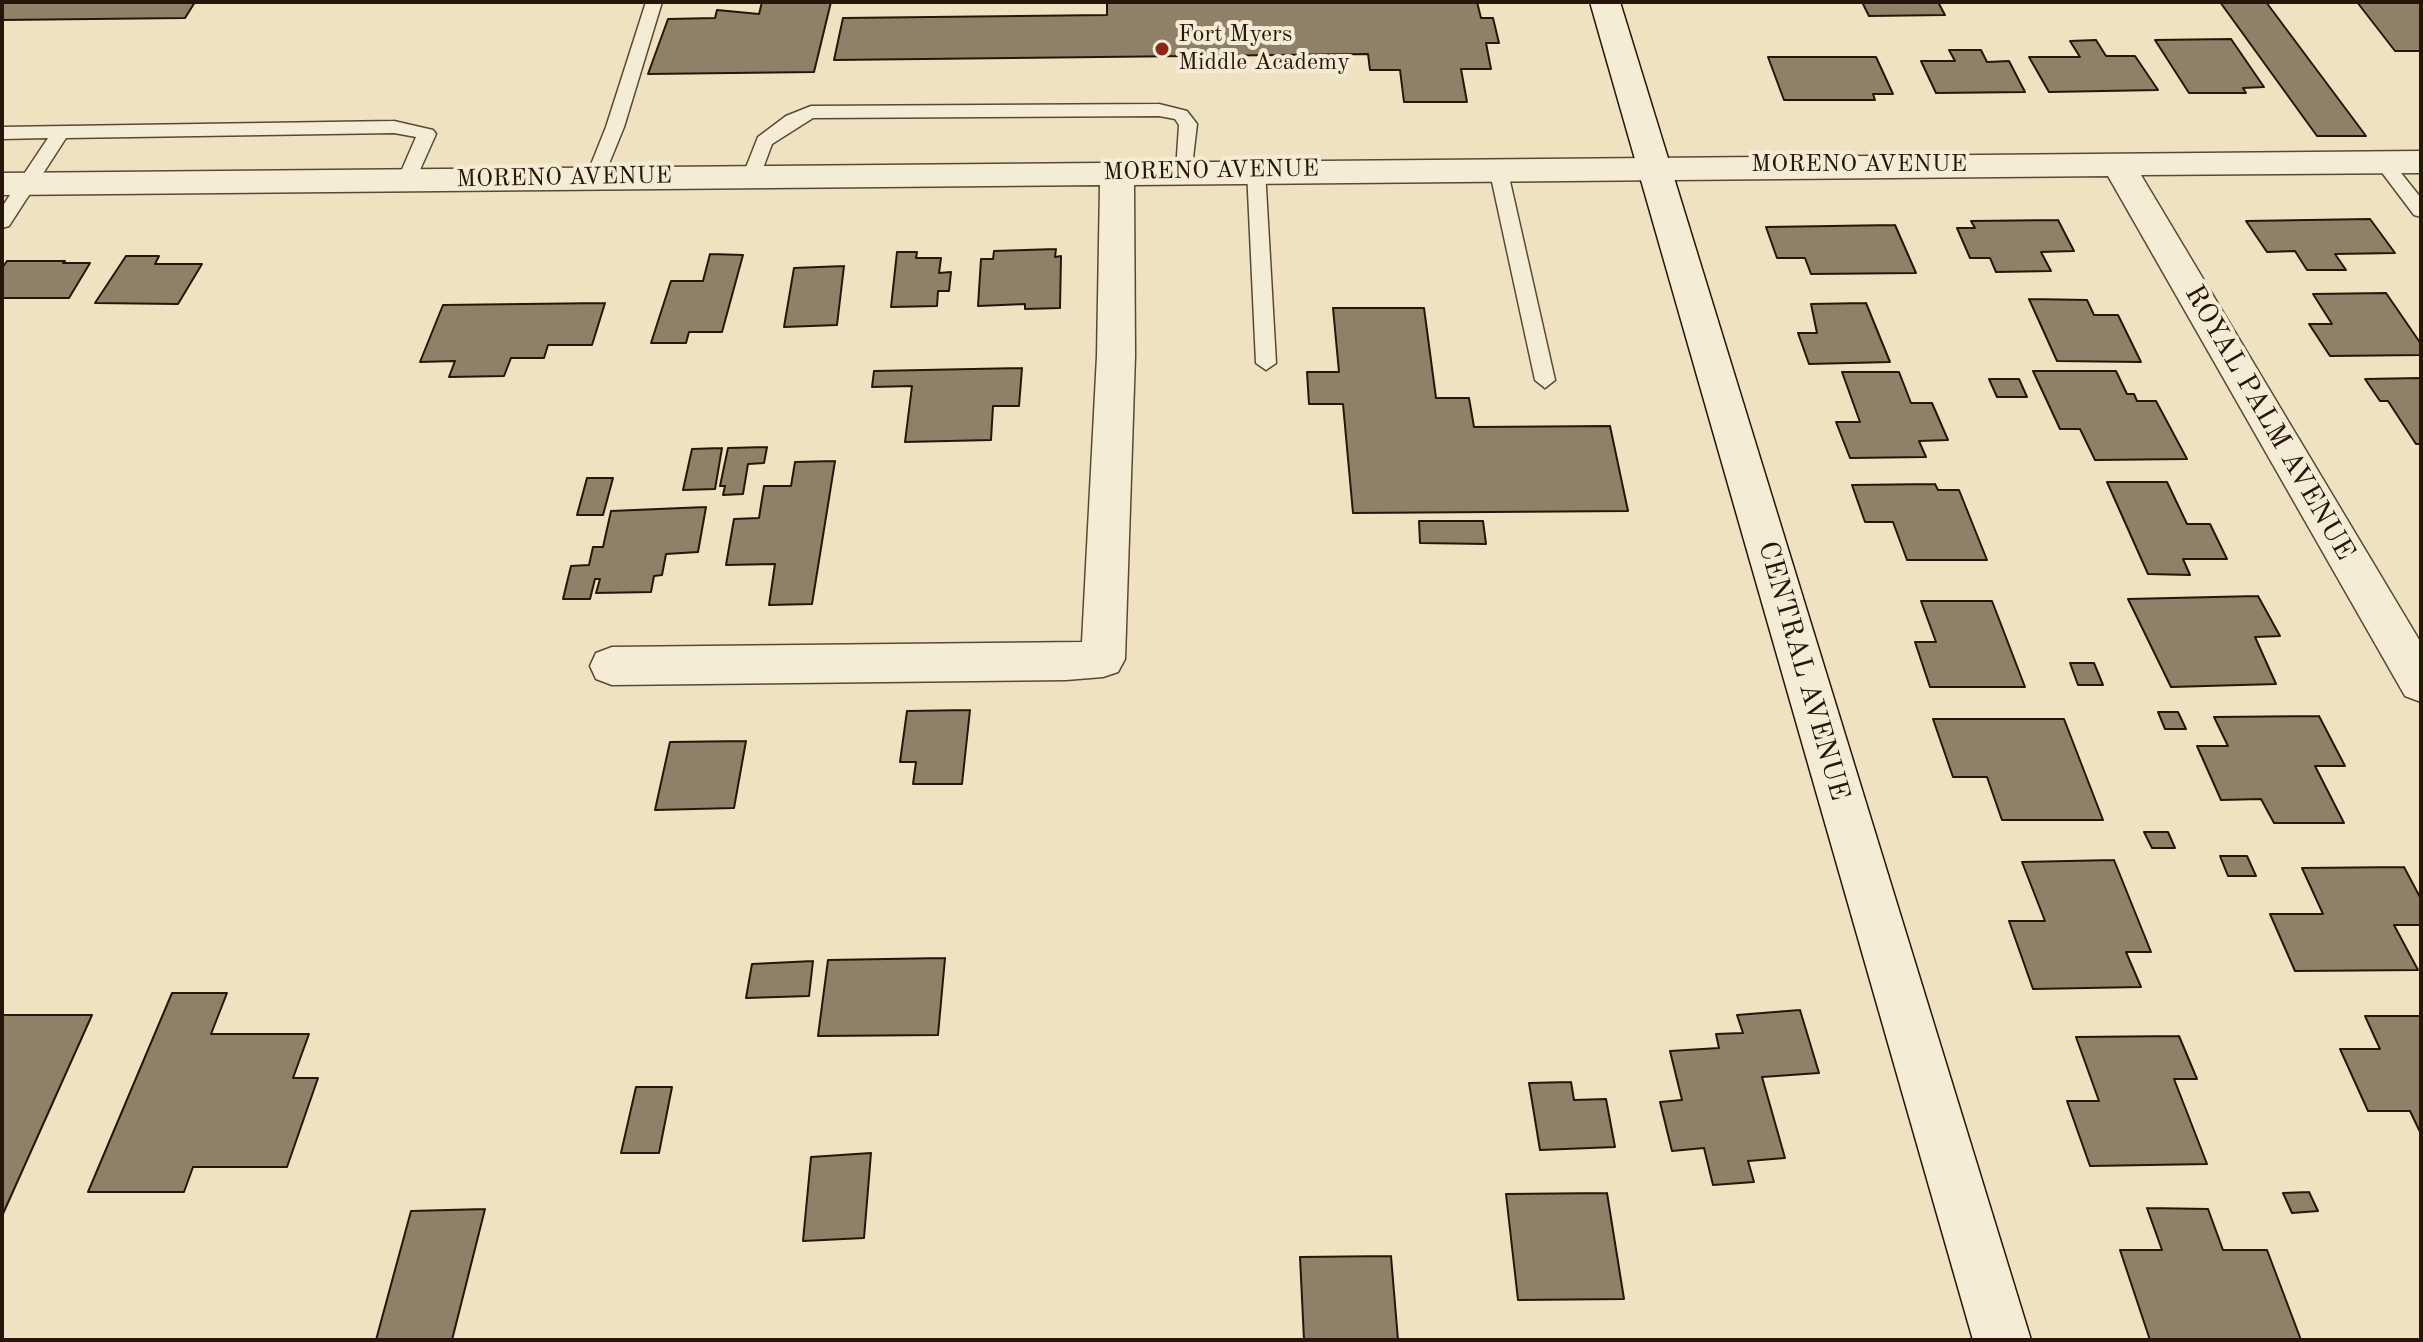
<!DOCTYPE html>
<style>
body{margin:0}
#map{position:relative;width:2423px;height:1342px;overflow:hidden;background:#efe2c0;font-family:"Old Standard TT",serif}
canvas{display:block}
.frame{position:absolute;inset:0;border:4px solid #281509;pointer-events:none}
</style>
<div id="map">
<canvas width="2423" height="1342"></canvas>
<div class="frame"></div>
</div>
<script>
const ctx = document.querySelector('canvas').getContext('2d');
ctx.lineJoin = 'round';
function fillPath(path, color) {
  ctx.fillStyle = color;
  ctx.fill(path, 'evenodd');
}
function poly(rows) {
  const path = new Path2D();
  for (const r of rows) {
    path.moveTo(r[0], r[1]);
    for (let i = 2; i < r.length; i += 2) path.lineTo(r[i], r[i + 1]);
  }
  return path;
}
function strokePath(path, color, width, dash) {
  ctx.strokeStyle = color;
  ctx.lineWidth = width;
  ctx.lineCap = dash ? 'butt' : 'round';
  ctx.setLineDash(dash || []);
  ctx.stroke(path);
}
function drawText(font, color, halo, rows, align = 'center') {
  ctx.font = font + ' "Old Standard TT",serif';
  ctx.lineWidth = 8;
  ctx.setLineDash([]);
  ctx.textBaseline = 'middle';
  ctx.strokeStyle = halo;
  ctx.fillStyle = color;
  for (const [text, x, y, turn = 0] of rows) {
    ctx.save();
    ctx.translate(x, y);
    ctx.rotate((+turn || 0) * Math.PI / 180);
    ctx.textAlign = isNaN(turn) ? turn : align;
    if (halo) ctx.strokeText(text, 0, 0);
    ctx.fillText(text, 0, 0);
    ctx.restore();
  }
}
const building = poly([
 [2,2,195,2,185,18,2,20,2,2],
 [762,2,831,2,814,72,648,74,668,19,715,18,717,10,759,14,762,2],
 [1107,2,1477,2,1481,18,1493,18,1499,43,1486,43,1491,69,1461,69,1467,102,1404,102,1400,70,1370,70,1368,54,834,60,843,18,1107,15,1107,2],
 [1862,2,1938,2,1945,15,1869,16,1862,2],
 [2220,2,2266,2,2366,136,2317,136,2220,2],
 [2357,2,2421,2,2421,51,2395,51,2357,2],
 [2231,39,2264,87,2243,88,2246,93,2189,93,2155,40,2231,39],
 [2096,40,2106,56,2135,56,2158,90,2049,92,2029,57,2080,57,2070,41,2096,40],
 [1949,50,1981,50,1987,62,2009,61,2025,92,1936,93,1921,61,1955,61,1949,50],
 [1768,57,1876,57,1893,94,1873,94,1875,100,1784,100,1768,57],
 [2370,219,2395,253,2335,254,2346,270,2307,270,2295,251,2267,252,2246,221,2370,219],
 [2058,220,2074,251,2041,252,2051,271,1996,272,1990,258,1970,258,1957,228,1975,228,1971,221,2058,220],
 [1895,225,1916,273,1811,274,1805,258,1777,258,1766,227,1895,225],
 [1056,249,1055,257,1061,256,1060,308,1025,309,1025,304,978,306,981,259,993,259,994,251,1056,249],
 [897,252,917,252,916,258,941,258,939,273,951,272,949,291,938,291,937,306,891,307,897,252],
 [710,254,743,255,722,332,689,332,686,343,651,343,671,281,703,281,710,254],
 [126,256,159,256,155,264,202,264,178,304,95,303,126,256],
 [7,261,65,261,63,263,90,263,69,298,2,298,2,268,7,261],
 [844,266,837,325,784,327,794,268,844,266],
 [2386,293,2421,344,2421,355,2330,356,2309,324,2332,324,2313,294,2386,293],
 [2029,299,2087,300,2094,315,2118,315,2141,362,2057,361,2029,299],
 [605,303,592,345,548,345,544,358,511,358,504,376,449,377,455,361,420,362,443,305,605,303],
 [1866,303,1890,362,1809,364,1798,333,1817,333,1811,304,1866,303],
 [1333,308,1424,308,1436,398,1469,398,1474,427,1610,426,1628,511,1353,513,1343,404,1309,404,1307,372,1339,372,1333,308],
 [1022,368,1019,406,993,406,991,440,905,442,912,386,872,387,874,371,1022,368],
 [2033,371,2116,371,2127,394,2134,394,2137,401,2156,401,2187,459,2095,460,2080,429,2060,429,2033,371],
 [1842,372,1899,372,1911,403,1932,403,1948,440,1919,441,1926,457,1850,458,1836,422,1860,422,1842,372],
 [2421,378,2421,444,2416,444,2388,401,2380,401,2365,379,2421,378],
 [1989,379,2019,379,2027,397,1997,397,1989,379],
 [767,447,764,463,748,464,743,494,723,495,725,486,720,486,728,448,767,447],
 [722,448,715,489,683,490,692,449,722,448],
 [835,461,812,604,769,605,775,564,726,565,734,519,759,518,764,486,791,486,795,462,835,461],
 [587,478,613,478,603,515,577,515,587,478],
 [2107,482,2167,482,2187,524,2210,524,2227,559,2183,559,2190,575,2148,574,2107,482],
 [1935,484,1938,490,1959,490,1987,560,1907,560,1893,522,1865,522,1852,485,1935,484],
 [706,507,698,552,666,554,662,575,654,576,651,592,596,593,600,579,595,579,590,599,563,599,571,566,589,565,593,547,603,547,611,511,706,507],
 [1419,521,1483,521,1486,544,1420,543,1419,521],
 [2258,596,2280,636,2255,637,2276,684,2171,687,2128,599,2258,596],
 [1921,601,1992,601,2025,687,1930,687,1915,642,1936,642,1921,601],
 [2070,663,2094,663,2103,685,2078,685,2070,663],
 [970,710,962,784,913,784,916,762,900,762,907,711,970,710],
 [2158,712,2178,712,2186,729,2165,729,2158,712],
 [2319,716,2345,766,2315,766,2344,823,2274,823,2261,799,2221,800,2197,746,2228,746,2214,717,2319,716],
 [1933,719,2064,719,2103,820,2002,820,1987,777,1953,777,1933,719],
 [746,741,734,808,655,810,670,742,746,741],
 [2144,832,2168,832,2175,848,2152,848,2144,832],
 [2220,856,2247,856,2256,876,2228,876,2220,856],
 [2114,860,2151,952,2126,952,2141,987,2033,989,2009,921,2045,921,2022,862,2114,860],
 [2404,867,2421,899,2421,925,2394,925,2418,970,2295,971,2270,914,2323,914,2302,868,2404,867],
 [945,958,938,1035,818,1036,828,960,945,958],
 [813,961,809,996,746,998,752,964,813,961],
 [172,993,227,993,211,1034,309,1034,293,1078,318,1078,287,1167,193,1167,184,1192,88,1192,172,993],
 [1800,1010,1819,1073,1762,1077,1785,1158,1748,1161,1754,1182,1713,1185,1704,1148,1672,1151,1660,1102,1682,1100,1670,1051,1719,1048,1716,1034,1743,1033,1737,1015,1800,1010],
 [2,1015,92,1015,2,1216,2,1015],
 [2365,1016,2421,1016,2421,1134,2410,1111,2368,1111,2340,1049,2380,1049,2365,1016],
 [2179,1036,2197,1079,2174,1079,2207,1164,2090,1166,2067,1101,2099,1101,2076,1037,2179,1036],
 [1571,1082,1574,1100,1606,1099,1615,1147,1540,1150,1529,1083,1571,1082],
 [636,1087,672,1087,659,1153,621,1153,636,1087],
 [871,1153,864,1238,803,1241,811,1157,871,1153],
 [2309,1192,2318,1211,2292,1213,2283,1193,2309,1192],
 [1607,1193,1624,1299,1518,1300,1506,1194,1607,1193],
 [2147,1208,2208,1209,2223,1250,2267,1250,2301,1340,2150,1340,2120,1250,2162,1250,2147,1208],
 [485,1209,452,1340,376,1340,411,1211,485,1209],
 [1391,1256,1398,1340,1304,1340,1300,1257,1391,1256]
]);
fillPath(building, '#8f8068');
strokePath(building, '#281509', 2);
const lane = poly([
 [646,2,662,2,624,127,602,181,588,181,586,177,606,127,646,2],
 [1159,104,1187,111,1197,124,1191,175,1179,175,1176,171,1179,125,1175,119,1159,116,813,118,772,144,759,179,745,179,743,175,758,137,786,116,811,106,1159,104],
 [394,121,433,130,436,134,415,181,406,187,397,181,416,137,394,133,66,138,9,226,2,228,2,207,48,138,2,139,2,127,394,121],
 [2383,156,2389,158,2421,198,2421,217,2414,215,2374,162,2383,156],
 [1498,162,1507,168,1555,380,1545,388,1535,380,1489,168,1498,162],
 [1256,164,1265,170,1276,363,1266,370,1256,363,1247,170,1256,164]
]);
const street = poly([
 [2421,151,2421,173,2141,175,2421,643,2421,702,2405,696,2108,176,1134,185,1135,356,1125,659,1118,672,1103,677,1066,680,612,685,596,679,590,666,596,653,612,647,1082,642,1097,356,1100,185,2,195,2,173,2421,151]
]);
const secondary = poly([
 [1590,2,1620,2,2031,1340,1973,1340,1590,2]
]);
strokePath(lane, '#5a4837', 3);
strokePath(street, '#5a4837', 3);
strokePath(secondary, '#281509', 3);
fillPath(lane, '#f5ecd6');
fillPath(street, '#f5ecd6');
fillPath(secondary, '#f5ecd6');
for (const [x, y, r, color] of [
 [1162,49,8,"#8f2418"]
]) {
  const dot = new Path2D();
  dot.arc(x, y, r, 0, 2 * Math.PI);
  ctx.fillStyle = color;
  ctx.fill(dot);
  strokePath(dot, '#f5ecd6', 3);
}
drawText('24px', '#281509', '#f5ecd6', [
 ["Fort Myers",1178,35],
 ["Middle Academy",1178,63]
], 'left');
drawText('24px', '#281509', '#f5ecd6', [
 ["MORENO AVENUE",1859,165],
 ["MORENO AVENUE",1211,171,-1],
 ["MORENO AVENUE",564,178,-1]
]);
drawText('28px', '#281509', '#f5ecd6', [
 ["ROYAL PALM AVENUE",2269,423,60],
 ["CENTRAL AVENUE",1803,671,74]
]);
</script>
